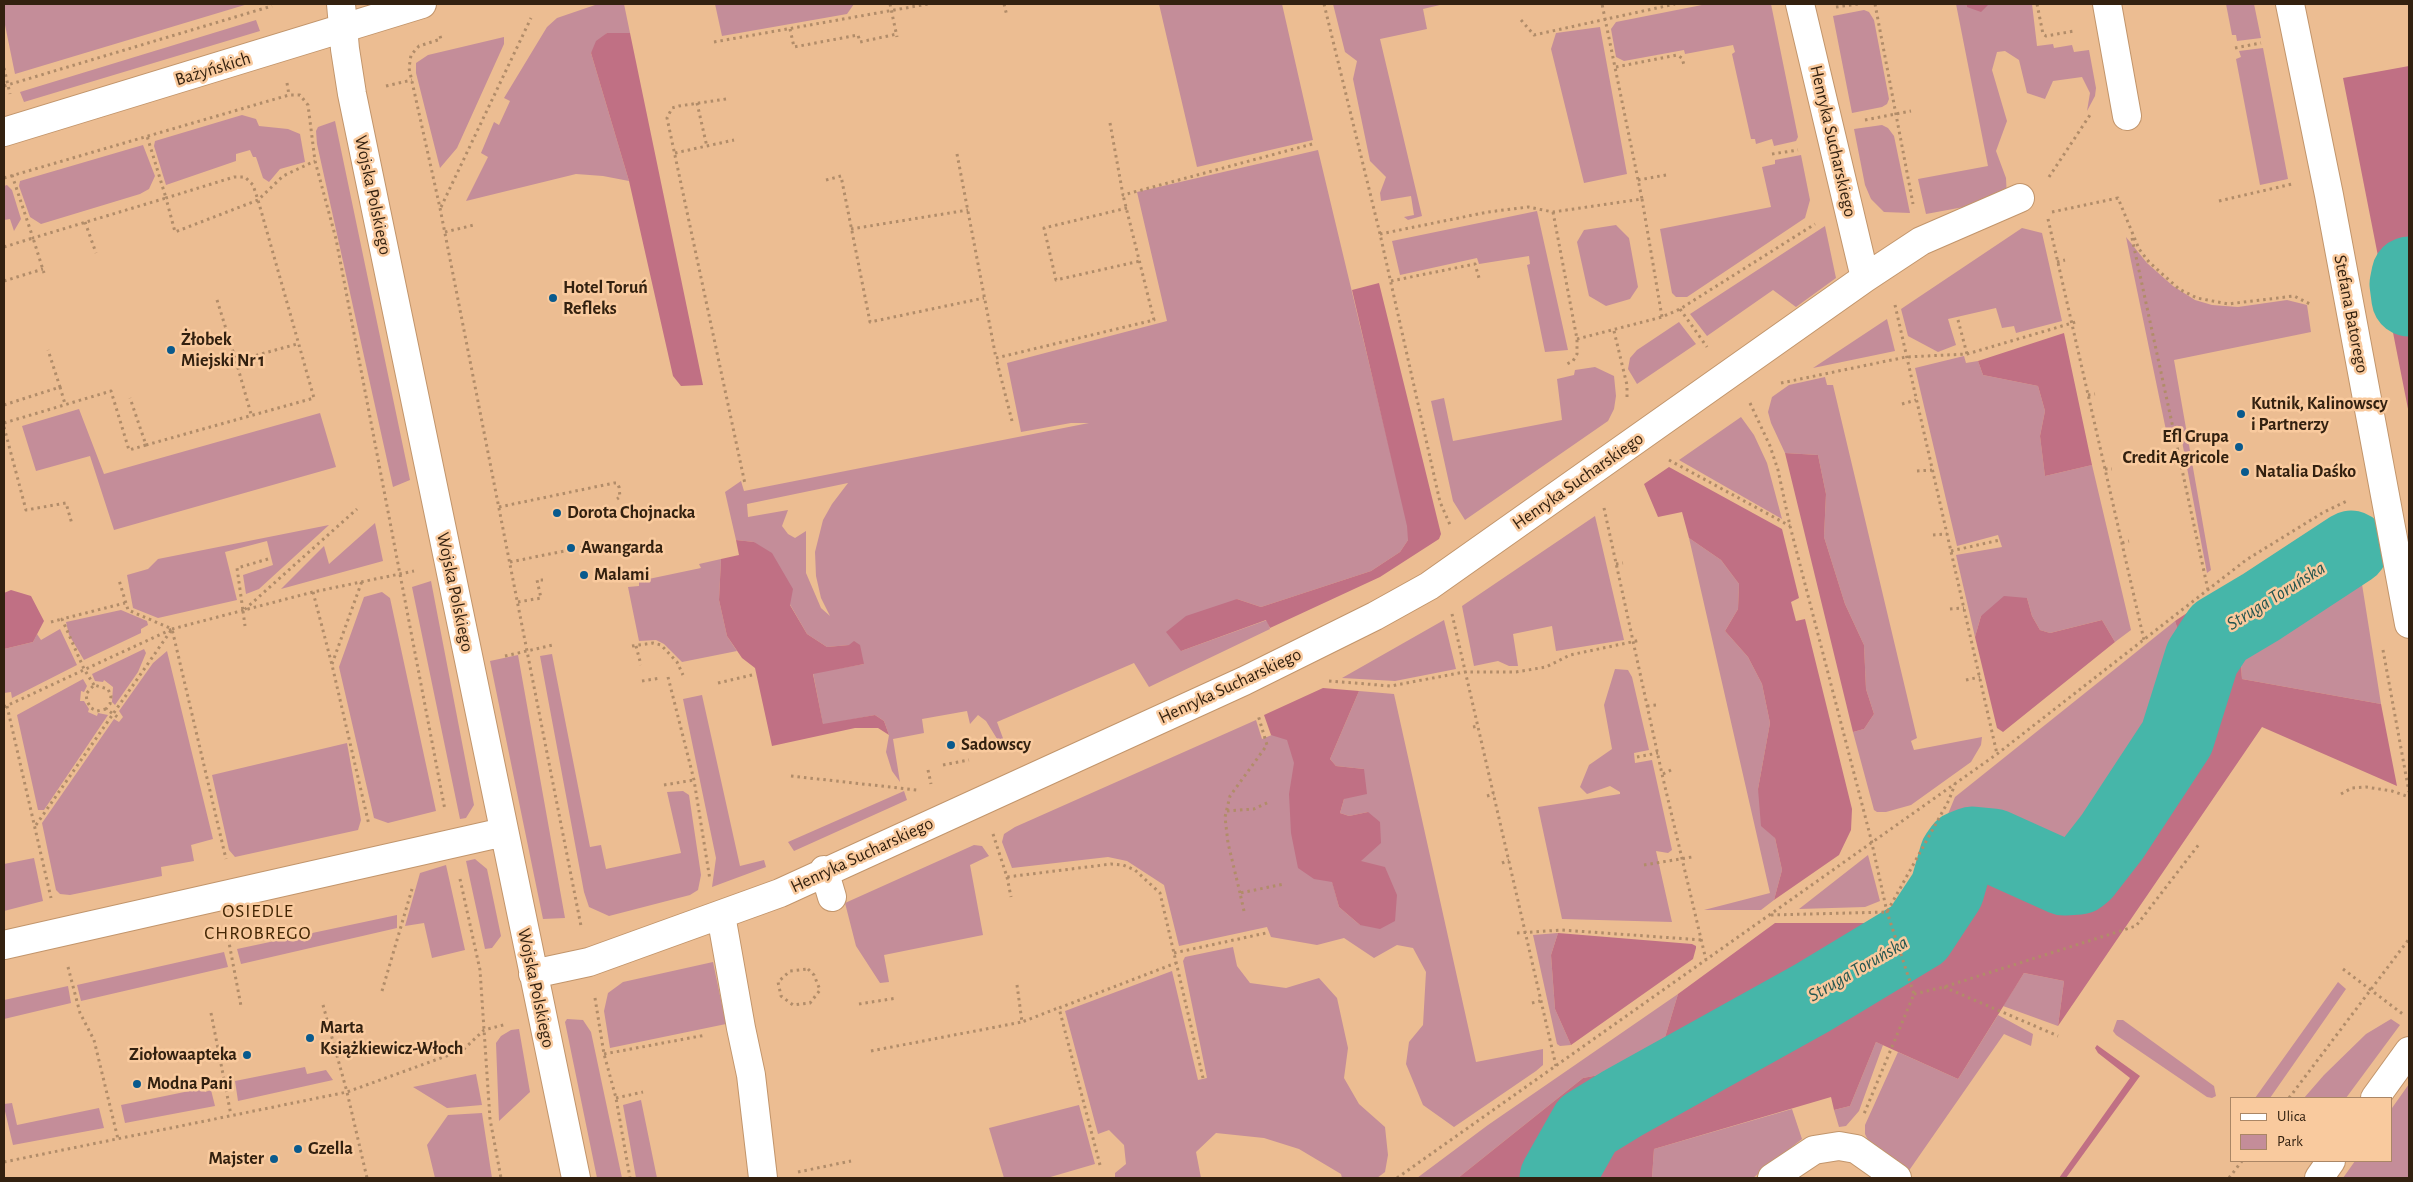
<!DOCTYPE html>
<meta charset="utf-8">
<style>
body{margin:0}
#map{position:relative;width:2413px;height:1182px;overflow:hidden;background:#ecbd92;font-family:"Alegreya Sans",sans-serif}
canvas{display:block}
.frame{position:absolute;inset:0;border:5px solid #332110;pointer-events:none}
.legend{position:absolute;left:2230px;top:1097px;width:162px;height:65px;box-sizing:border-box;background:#f9ca9e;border:1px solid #aa8665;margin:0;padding:6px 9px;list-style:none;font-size:15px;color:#332110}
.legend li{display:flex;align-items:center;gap:10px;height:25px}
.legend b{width:25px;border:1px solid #aa8665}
</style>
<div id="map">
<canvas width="2413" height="1182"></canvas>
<div class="frame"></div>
<ul class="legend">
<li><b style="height:6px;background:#fff"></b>Ulica</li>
<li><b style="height:14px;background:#c48d99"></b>Park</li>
</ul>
</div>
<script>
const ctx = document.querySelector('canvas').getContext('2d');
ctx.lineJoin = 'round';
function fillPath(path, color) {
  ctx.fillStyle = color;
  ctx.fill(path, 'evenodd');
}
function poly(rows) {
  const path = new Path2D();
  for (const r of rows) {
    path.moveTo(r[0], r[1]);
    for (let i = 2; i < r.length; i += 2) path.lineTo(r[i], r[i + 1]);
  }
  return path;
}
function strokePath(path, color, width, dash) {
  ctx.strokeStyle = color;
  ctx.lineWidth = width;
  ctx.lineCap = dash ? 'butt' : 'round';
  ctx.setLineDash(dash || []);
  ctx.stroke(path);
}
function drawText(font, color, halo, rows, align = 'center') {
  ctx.font = font + ' "Alegreya Sans",sans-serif';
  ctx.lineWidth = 5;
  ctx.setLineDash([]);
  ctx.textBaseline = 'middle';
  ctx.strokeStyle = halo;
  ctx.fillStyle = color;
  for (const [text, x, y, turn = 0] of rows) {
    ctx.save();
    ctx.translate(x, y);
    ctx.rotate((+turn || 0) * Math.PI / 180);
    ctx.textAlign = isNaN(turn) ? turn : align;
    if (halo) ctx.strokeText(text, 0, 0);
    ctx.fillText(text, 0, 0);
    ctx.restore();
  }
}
fillPath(poly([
 [4,4,248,4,15,74,4,20],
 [598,4,624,4,630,33,607,33,591,53,629,181,603,176,576,174,466,201,488,157,481,153,494,122,499,125,510,101,504,98,547,27,557,18],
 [715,4,854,4,847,14,722,36],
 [1159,4,1282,4,1313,140,1197,167],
 [1333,4,1444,4,1423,9,1427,29,1380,39,1422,216,1408,220,1404,217,1414,215,1411,196,1381,201,1380,193,1386,177,1370,161,1353,79,1357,61,1345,52],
 [1707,4,1771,4,1798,137,1796,141,1774,146,1772,139,1756,144,1755,139,1751,139,1732,54,1735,52,1733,45,1685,54,1684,50,1624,61,1616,57,1611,29,1616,22],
 [1956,4,1966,4,1967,7,1988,4,2032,4,2037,46,2053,44,2054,48,2072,45,2074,52,2089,50,2096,88,2095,96,2087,111,2090,93,2082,77,2053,81,2045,99,2027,93,2019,60,2005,51,1997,52,1992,70,2007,121,1996,151,2006,178,2007,199,1926,214,1918,179,1988,166],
 [2226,4,2254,4,2261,38,2237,41,2236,35,2232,35],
 [1864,10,1869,12,1874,20,1889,99,1887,104,1882,107,1852,113,1833,16],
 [256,20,260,31,24,102,20,92],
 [1600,27,1627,174,1584,183,1551,49,1556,33],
 [504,37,504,44,457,148,440,168,416,73,416,63,428,55],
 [2263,48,2288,179,2260,185,2236,59,2241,57,2239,51],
 [242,115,256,119,259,126,288,129,300,134,305,162,280,169,269,182,263,178,256,157,253,157,250,150,236,154,236,161,166,185,154,146,155,141],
 [335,121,410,480,393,487,317,144,316,131,318,127],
 [1882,125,1888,128,1894,136,1910,213,1884,212,1871,199,1865,185,1854,129],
 [143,145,155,176,149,189,140,194,41,224,30,217,19,186,20,181],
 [1318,150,1408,526,1408,540,1400,552,1371,571,1261,607,1237,599,1181,651,1267,620,1270,629,1149,687,1134,663,997,722,1004,741,999,742,986,721,978,715,970,724,967,711,922,719,924,733,893,739,900,782,892,771,886,752,889,735,884,721,875,715,823,725,813,673,864,664,849,645,827,647,807,634,754,542,736,540,725,492,741,481,744,491,1089,423,1071,423,1021,432,1007,363,1167,321,1137,192],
 [848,483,832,504,823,520,815,552,816,576,821,598,830,616,821,608,806,573,806,531,795,538,788,534,782,526,788,510,748,517,747,504],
 [1801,155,1810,200,1805,218,1687,297,1676,297,1672,293,1660,229,1771,207,1762,167,1775,164,1775,160],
 [7,185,12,190,21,219,14,231,10,219,4,220,4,186],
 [1537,211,1568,350,1545,352,1527,265,1530,264,1529,256,1479,264,1477,258,1400,275,1392,241],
 [1616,225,1629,238,1638,287,1630,299,1606,306,1589,296,1577,242,1584,230],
 [1825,226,1836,278,1796,307,1773,290,1707,336,1690,314],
 [2022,228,2042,233,2062,321,2016,333,2014,326,2002,328,1996,308,1948,319,1956,345,1938,352,1908,336,1901,309],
 [2126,237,2147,263,2173,286,2195,300,2212,305,2238,307,2287,300,2307,305,2311,332,2174,360,2211,570,2207,573,2181,436,2167,435],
 [1887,319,1895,351,1813,368],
 [1679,322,1696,344,1637,384,1628,369,1630,358,1637,350],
 [1964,356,1966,363,1978,361,1983,375,2038,386,2045,411,2040,436,2045,476,2092,465,2131,630,2115,642,2102,620,2050,633,2040,630,2032,616,2027,598,1981,616,1975,637,1956,555,2002,547,1998,535,1957,546,1915,368],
 [1595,367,1614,376,1616,396,1614,409,1608,421,1465,520,1453,501,1431,401,1444,398,1453,441,1562,420,1557,379,1574,375,1575,370],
 [1825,377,1827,385,1833,385,1917,738,1911,741,1914,750,1982,737,1981,745,1971,762,1911,805,1886,812,1877,812,1874,810,1853,732,1864,729,1874,714,1866,689,1864,645,1845,604,1824,537,1826,494,1818,455,1785,453,1771,423,1768,412,1772,397,1789,385],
 [79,409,104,474,320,413,336,467,114,530,90,456,36,471,22,426],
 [1741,417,1754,435,1767,463,1782,519,1679,460],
 [2348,512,2361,578,2381,704,2242,679,2237,613,2302,536],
 [1595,516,1624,640,1556,651,1552,626,1513,634,1518,666,1509,666,1498,661,1474,666,1462,606],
 [375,523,383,561,281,589,324,546,329,564],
 [329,525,259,589,246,594,243,575,273,565,267,541,225,552,237,600,158,618,133,608,127,575,148,569,158,559],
 [1689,538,1721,560,1739,584,1738,609,1725,631,1748,657,1762,684,1770,723,1758,789,1775,838,1782,870,1774,900,1761,910,1704,910,1770,893],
 [721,559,719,600,727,636,737,651,682,662,664,644,656,640,639,641,628,587,639,586,639,581,701,568,699,564],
 [431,581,474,805,466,818,460,819,412,587],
 [382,592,390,598,436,811,388,823,374,818,339,667,364,597],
 [121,610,147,621,148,625,141,629,141,633,84,660,69,635,66,622],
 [1444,620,1456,669,1395,681,1342,678],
 [2175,621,2203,707,2076,887,1941,831,1955,797],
 [60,629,77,665,12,698,11,692,4,693,4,649,33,642,37,634,41,640],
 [144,649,146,653,138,672,115,705,112,702,113,687,104,680,103,682,95,681,92,674],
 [167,651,213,839,191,845,194,861,161,867,162,876,70,895,60,894,56,890,42,823,114,719,119,722,123,717,119,711,153,663],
 [552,654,590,847,601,845,606,869,681,853,667,792,683,791,689,795,701,875,698,890,690,895,609,916,589,907,584,892,540,656],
 [518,655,565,918,543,919,490,661],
 [1615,669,1628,670,1632,677,1649,750,1634,753,1635,763,1652,760,1672,850,1668,853,1656,851,1672,922,1562,919,1538,807,1620,794,1620,792,1610,786,1587,794,1580,787,1589,765,1612,749,1604,705],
 [83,679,87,686,84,692,81,691,80,701,84,701,89,709,88,712,97,716,98,713,108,715,44,810,38,810,17,715],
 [1359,691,1394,694,1476,1062,1543,1049,1543,1065,1536,1071,1454,1127,1423,1105,1406,1064,1409,1042,1423,1025,1426,972,1413,948,1397,945,1374,958,1344,938,1317,945,1271,937,1267,927,1179,946,1164,885,1127,861,1108,857,1012,868,1002,842,1004,834,1015,827,1256,720,1262,739,1291,727,1339,907,1360,925,1361,861,1368,812,1349,816,1340,813,1344,799,1364,769,1336,766,1330,759],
 [702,695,740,866,764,860,766,867,712,887,716,858,683,699],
 [347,743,361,820,358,830,235,857,229,850,212,775],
 [904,791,907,800,794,851,788,842],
 [974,845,982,846,989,856,970,865,983,935,884,955,889,982,880,983,856,946,845,903],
 [1868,855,1880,901,1865,907,1799,909],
 [34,858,43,901,4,911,4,864],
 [475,859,487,869,501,936,492,948,485,949,466,861],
 [446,865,465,950,432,958,424,923,405,926,420,873],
 [397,915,397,928,241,964,237,949],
 [1558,933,1551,955,1555,1009,1571,1045,1560,1046,1557,1044,1533,935],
 [1233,947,1237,966,1250,983,1286,988,1319,978,1337,998,1348,1048,1344,1078,1359,1104,1385,1127,1388,1155,1385,1172,1377,1178,1342,1178,1341,1174,1299,1149,1264,1138,1216,1133,1196,1152,1201,1178,1115,1178,1115,1173,1126,1164,1124,1145,1109,1130,1098,1134,1065,1011,1172,971,1198,1080,1207,1078,1183,961,1185,957],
 [224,952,228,967,81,1001,77,985],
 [713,962,726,1024,610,1048,604,1011,608,993,623,982],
 [2024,973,2064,981,2058,1026,2003,1006],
 [2338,982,2346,989,2270,1098,2255,1098],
 [68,986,71,1003,4,1019,4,1000],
 [1678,994,1657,1064,1583,1078,1458,1178,1417,1178,1488,1125],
 [1998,1015,2033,1034,2031,1046,2004,1034,1908,1172,1872,1148,1865,1134,1865,1125,1898,1052,1958,1079],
 [567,1019,583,1020,591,1032,622,1178,597,1178,565,1022],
 [2391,1019,2400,1025,2346,1098,2304,1098,2324,1075,2366,1034],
 [2117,1020,2123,1020,2214,1086,2216,1096,2212,1098,2207,1097,2116,1035,2113,1031],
 [519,1029,530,1092,499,1121,496,1043,501,1036,511,1030],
 [1876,1042,1883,1045,1859,1111,1846,1126,1839,1127,1834,1110,1850,1106],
 [305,1067,307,1074,326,1070,333,1080,238,1101,235,1081],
 [476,1074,482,1105,447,1108,413,1087],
 [2409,1084,2409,1178,2343,1178,2355,1161,2392,1161,2392,1108],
 [204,1088,205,1092,211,1090,215,1106,125,1123,121,1105],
 [641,1100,657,1178,636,1178,623,1105],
 [12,1103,17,1125,99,1108,104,1128,13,1145,4,1107,4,1104],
 [1079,1105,1095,1164,1047,1178,1004,1178,989,1128],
 [1792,1109,1802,1139,1753,1178,1652,1178,1654,1149],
 [482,1113,492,1178,435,1178,427,1145,448,1115]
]), '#c48d99');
fillPath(poly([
 [1966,4,1988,4,1988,5,1981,12,1967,7],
 [607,33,630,33,703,385,681,386,673,376,629,181,591,53,596,41],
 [2409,66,2409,414,2343,78],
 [1379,283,1441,534,1439,539,1380,577,1270,628,1266,620,1181,651,1166,632,1186,616,1237,599,1261,607,1371,571,1400,552,1408,540,1407,526,1352,290],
 [2064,333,2092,465,2045,476,2040,436,2045,411,2038,386,1983,375,1978,361],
 [1785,453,1818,455,1826,494,1824,537,1845,604,1864,645,1866,689,1874,714,1864,729,1853,732],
 [1669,467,1782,529,1799,598,1791,602,1796,621,1805,619,1852,809,1851,830,1839,855,1774,900,1782,870,1775,838,1761,826,1758,789,1770,723,1762,684,1748,657,1725,631,1738,609,1739,584,1721,560,1689,538,1682,512,1658,517,1644,484],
 [2302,536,2237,613,2242,679,2381,704,2397,786,2262,727,2058,1026,2064,981,2024,973,1958,1079,1876,1042,1850,1106,1834,1110,1831,1097,1654,1149,1652,1178,1458,1178,1583,1078,1657,1064,1678,994,1775,923,1877,923,1897,915,1941,831,2076,887,2203,707,2175,621],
 [736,540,754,542,772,553,793,589,790,605,807,634,827,647,849,645,854,641,860,645,864,664,813,674,823,724,875,715,884,721,889,735,878,728,855,728,772,746,755,668,742,658,727,636,719,600,721,559,739,555],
 [11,590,31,596,44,621,33,642,4,649,4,593],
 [2004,596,2027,598,2032,616,2040,630,2050,633,2102,620,2115,642,2003,732,1997,728,1975,637,1981,616],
 [1323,688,1359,691,1330,759,1336,766,1364,769,1367,794,1344,799,1340,813,1349,816,1368,812,1380,822,1381,843,1361,861,1385,867,1397,895,1395,921,1380,929,1360,925,1339,907,1332,882,1314,879,1298,868,1291,833,1289,794,1294,763,1287,740,1271,735,1264,715],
 [1558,933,1692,944,1696,946,1696,948,1693,959,1571,1045,1555,1009,1551,955],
 [2097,1045,2140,1076,2066,1178,2059,1178,2130,1078,2098,1053,2095,1048]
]), '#c07084');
strokePath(poly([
 [2409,274,2407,284,2409,299],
 [1557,1178,1587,1125,1623,1103,1812,998,1918,934,1947,890,1957,855,1962,848,1972,844,1993,846,2064,878,2079,877,2084,873,2112,837,2177,738,2202,658,2219,632,2261,607,2351,548]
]), '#46b6a9', 75);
const minor = poly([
 [341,4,345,49,352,94,576,1178],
 [1800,4,1865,278],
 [2107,4,2127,116],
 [2290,4,2329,195,2409,624],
 [4,132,422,4],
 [824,870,832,897],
 [721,915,741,1028,751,1075,763,1178],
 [4,945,504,832],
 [533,974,589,962,780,893,1244,681,1375,616,1429,586,1865,278,1921,241,2020,198],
 [2375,1098,2409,1051],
 [1772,1178,1814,1150,1839,1146,1856,1149,1897,1178],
 [2319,1178,2331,1161]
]);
strokePath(minor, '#c2956b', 30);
strokePath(poly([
 [890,4,897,37],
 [1004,4,1007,16],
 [1324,4,1380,234,1440,502,1451,527],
 [1875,4,1913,204],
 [2037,4,2043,34,2046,36,2074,31],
 [1836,7,1858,4],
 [1521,20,1534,35,1675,4],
 [790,29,794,47,858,35,860,42,897,34],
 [440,36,441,39,419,46,411,55,409,68,440,208,581,926],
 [714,42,928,4],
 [2235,48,2261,43],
 [1616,67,1677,55,1682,58,1684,65],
 [4,68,10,94],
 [287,83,289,95],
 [4,86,272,6],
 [386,86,412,80],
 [726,99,679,106,672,108,667,118,745,484],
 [697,103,707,147],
 [1865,120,1911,111],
 [1110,123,1123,195,1316,143],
 [675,153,734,140],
 [957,154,996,358],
 [1772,154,1798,150],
 [12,175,33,238,166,198,147,136],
 [2049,177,2090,115],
 [4,178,289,95,300,95,308,105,315,161,336,239,445,810],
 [826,180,841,176,870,322,984,298],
 [1638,180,1666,175],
 [1642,199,1662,317],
 [2219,201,2292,184],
 [441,207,531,18],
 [1127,208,1044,228,1056,280,1140,261],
 [1553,212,1577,339,1577,354,1573,361,1567,364],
 [2052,212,2118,198,2139,249,2149,262,2179,289,2197,298,2228,304,2294,296,2312,305],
 [2048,219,2144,640],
 [85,222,96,253],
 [851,229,968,210],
 [445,232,474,225],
 [1380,234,1488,212,1528,207,1553,212,1642,199,1602,4],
 [2132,238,2208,590],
 [4,247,33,238,44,273],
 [2057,262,2065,260],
 [4,281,43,269],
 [1391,281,1475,264,1479,278],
 [217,300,236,361,297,344],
 [1895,305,1997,754],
 [1680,309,1707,347],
 [1958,320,1967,354],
 [1614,331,1627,385,1627,401],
 [1577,339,1662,317,1680,309,1815,224],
 [236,361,251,414],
 [1781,383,1906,357,1967,354,2079,321],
 [60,387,65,404],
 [2088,395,2095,394],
 [1750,403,1770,446,1778,470,1790,526,1871,839,1887,912,1914,994,1864,1114],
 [1902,404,1916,400],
 [4,405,60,387,48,350],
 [1012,421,996,358,1154,320,1123,195],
 [4,423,111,391,129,450,146,445,130,398],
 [4,427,26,510,66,503,72,524],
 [146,445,314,398,258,200,253,185,245,177,234,177,166,198,175,232,258,200,283,176,315,161],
 [1669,460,1790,526],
 [2105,469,2112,469],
 [1917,471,1932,470],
 [499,507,614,483,617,483,619,487,620,497,617,499],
 [1604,508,1662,774,1706,960],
 [1933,535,1947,534],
 [2122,543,2129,541],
 [1951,551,2000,540],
 [268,559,237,568,243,611,357,509],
 [510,562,584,547],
 [1616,564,1623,563],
 [313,592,332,665,369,825],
 [518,602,541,598,537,580,543,580],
 [1950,609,1964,608],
 [243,611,245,626],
 [1452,614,1556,1066],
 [51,622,62,619],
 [172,629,313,592,414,571],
 [632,646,653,643,661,645,677,662,683,675],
 [636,646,641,665],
 [2383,650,2409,792],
 [505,656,553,645],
 [332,664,362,581],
 [668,677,694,780,710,880],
 [1966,680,1980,677],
 [642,681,661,678],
 [1329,681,1391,686,1464,672,1516,672,1546,667,1570,655,1641,640],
 [718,683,752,675],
 [94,685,84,669,62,619,125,603],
 [7,706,51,898],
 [1647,706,1657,705],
 [4,707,172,629,128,610,119,580],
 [106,709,97,711,91,708,87,701,86,694,94,685,108,689,111,696,110,704,106,709,119,718],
 [1473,727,1478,726],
 [1637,757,1658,753],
 [943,765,969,760],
 [928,770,931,784],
 [1663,774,1671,770],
 [791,776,917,790],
 [664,785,694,780],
 [2341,794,2352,788,2366,787,2392,791,2409,797],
 [1487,796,1494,794],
 [1227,811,1254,809,1269,802],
 [36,825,172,629,226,859],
 [993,834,1007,877,1111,864,1123,865,1135,870,1160,893,1203,1078],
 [1502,863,1509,860],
 [1644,865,1692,857],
 [1007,877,1011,897],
 [460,879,480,970,490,1119,501,1178],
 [1240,893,1228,843,1225,817,1230,796,1267,745,1258,715],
 [1244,911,1240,893,1284,884],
 [1771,915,1887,912,1949,800,1955,784],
 [227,932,241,1006],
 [1517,933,1562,930,1702,940],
 [1174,953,1266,933],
 [68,967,80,1013,94,1040,118,1139],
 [808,969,814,975,820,990,810,1003,793,1005,781,996,778,982,790,971,808,969],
 [2343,969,2404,1015],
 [1017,985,1022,1022,1058,1008],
 [1944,987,2058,1036],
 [382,991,412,889],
 [1914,994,1944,987,2136,926,2200,843],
 [595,998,604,1054,616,1098,630,1178],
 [1532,1003,1540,1001],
 [859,1004,897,998],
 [323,1005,347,1092,463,1050,484,1030,507,1024],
 [211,1013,231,1115],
 [871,1051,1022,1022],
 [604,1054,706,1035],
 [616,1098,643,1092],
 [2289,1098,2409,939],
 [4,1162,347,1092,367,1178],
 [1100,1165,1059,1008,1176,963],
 [798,1172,851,1161],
 [1397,1178,1997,754,2246,560,2324,512,2349,500],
 [2229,1178,2242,1161]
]), '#b18c69', 3, [2.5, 4]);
strokePath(minor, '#fff', 28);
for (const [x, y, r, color] of [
 [553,298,5,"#095a8d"],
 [171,350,5,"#095a8d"],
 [2241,414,5,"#095a8d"],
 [2239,447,5,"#095a8d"],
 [2245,472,5,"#095a8d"],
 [557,513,5,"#095a8d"],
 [571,548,5,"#095a8d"],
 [584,575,5,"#095a8d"],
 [951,745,5,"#095a8d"],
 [310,1038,5,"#095a8d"],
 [247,1055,5,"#095a8d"],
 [137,1084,5,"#095a8d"],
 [298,1149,5,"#095a8d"],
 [274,1159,5,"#095a8d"]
]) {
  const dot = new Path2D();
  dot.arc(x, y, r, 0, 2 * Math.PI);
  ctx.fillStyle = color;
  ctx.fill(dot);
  strokePath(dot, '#f9ca9e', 2);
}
drawText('18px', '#332110', '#f9ca9e', [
 ["Bażyńskich",213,69,-17],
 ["Henryka Sucharskiego",1833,141,77],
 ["Wojska Polskiego",373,195,78],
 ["Stefana Batorego",2351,314,79],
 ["Henryka Sucharskiego",1578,481,-35],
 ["Wojska Polskiego",455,592,78],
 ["Henryka Sucharskiego",1230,686,-25],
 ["Henryka Sucharskiego",862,855,-25],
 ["Wojska Polskiego",536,988,78]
]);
drawText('bold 18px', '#332110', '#f9ca9e', [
 ["Hotel Toruń",563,288],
 ["Refleks",563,309],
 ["Żłobek",181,340],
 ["Miejski Nr 1",181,361],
 ["Kutnik, Kalinowscy",2251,404],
 ["i Partnerzy",2251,425],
 ["Efl Grupa",2229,437,"right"],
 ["Credit Agricole",2229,458,"right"],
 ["Natalia Daśko",2255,472],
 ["Dorota Chojnacka",567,513],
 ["Awangarda",581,548],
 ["Malami",594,575],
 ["Sadowscy",961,745],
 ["Marta",320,1028],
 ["Książkiewicz-Włoch",320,1049],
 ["Ziołowaapteka",237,1055,"right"],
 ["Modna Pani",147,1084],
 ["Gzella",308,1149],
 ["Majster",264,1159,"right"]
], 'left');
drawText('italic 19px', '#265650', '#f9ca9e', [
 ["Struga Toruńska",2276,596,-32],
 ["Struga Toruńska",1858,969,-30]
]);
ctx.letterSpacing = '1px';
drawText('19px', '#432604', '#f9ca9e', [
 ["OSIEDLE",258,911],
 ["CHROBREGO",258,933]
]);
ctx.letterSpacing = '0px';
</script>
